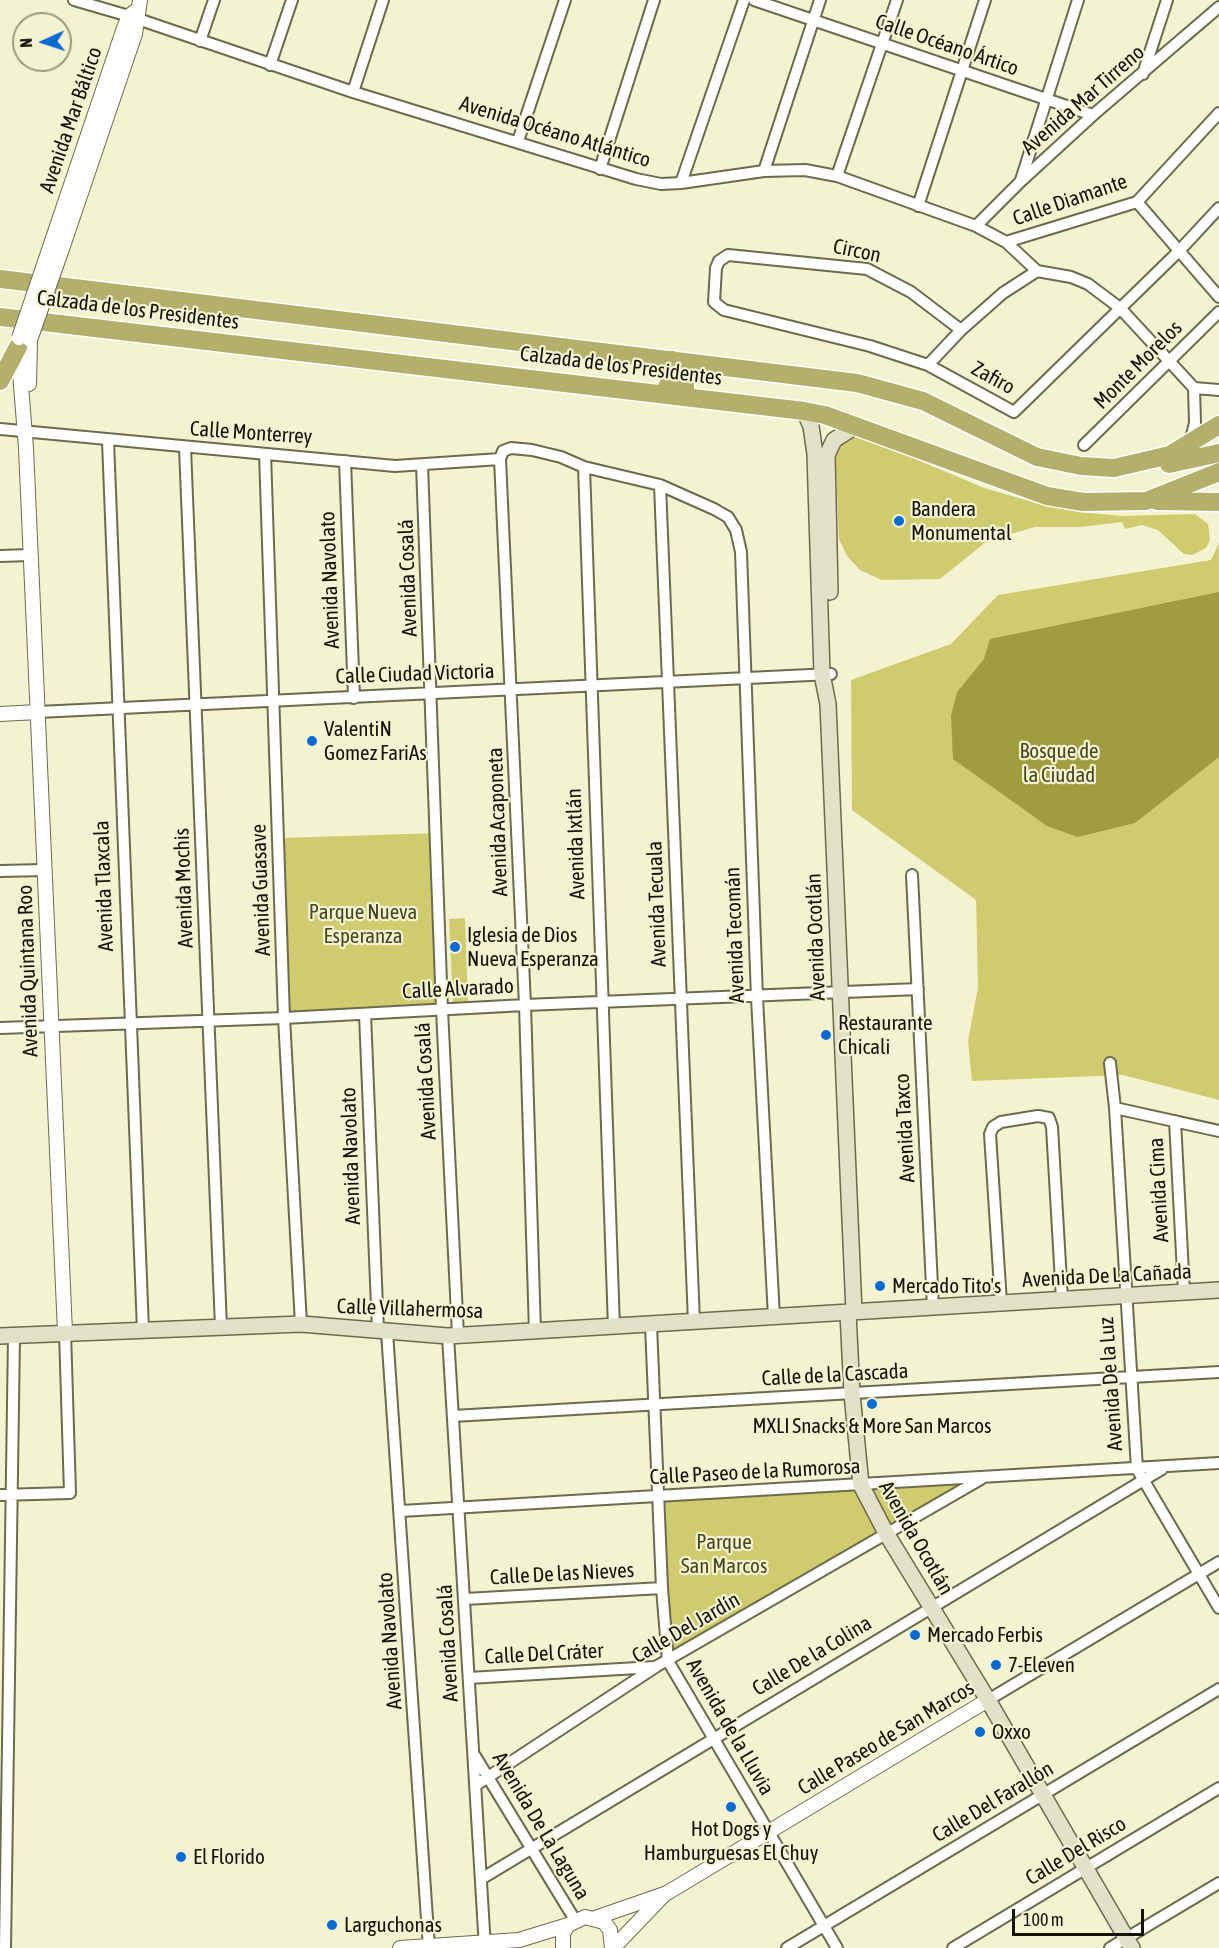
<!DOCTYPE html>
<meta charset="utf-8">
<style>
body{margin:0}
#map{position:relative;width:1219px;height:1948px;overflow:hidden;background:#f4f3d1;font-family:"Asap Condensed",sans-serif}
canvas{display:block}
.north{position:absolute;left:12px;top:12px;width:60px;height:60px;box-sizing:border-box;background:#f4f3d1;border:2px solid #9b9a81;border-radius:50%;rotate:267deg;font-size:16px;font-weight:700;line-height:24px;text-align:center;color:#151408}
.north::after{content:'';display:block;margin:auto;width:21px;height:27px;background:#0a6bd4;clip-path:polygon(50% 0,100% 100%,50% 72%,0 100%)}
.scale{position:absolute;left:1012px;top:1909px;width:132px;height:27px;box-sizing:border-box;border:3px solid #151408;border-top:0;padding-left:8px;font-size:18px;line-height:21px;white-space:nowrap;color:#151408;-webkit-text-stroke:4px #f4f3d1;paint-order:stroke}
</style>
<div id="map">
<canvas width="1219" height="1948"></canvas>
<div class="north">N</div>
<div class="scale">100 m</div>
</div>
<script>
const ctx = document.querySelector('canvas').getContext('2d');
ctx.lineJoin = 'round';
function fillPath(path, color) {
  ctx.fillStyle = color;
  ctx.fill(path, 'evenodd');
}
function poly(rows) {
  const path = new Path2D();
  for (const r of rows) {
    path.moveTo(r[0], r[1]);
    for (let i = 2; i < r.length; i += 2) path.lineTo(r[i], r[i + 1]);
  }
  return path;
}
function strokePath(path, color, width, dash) {
  ctx.strokeStyle = color;
  ctx.lineWidth = width;
  ctx.lineCap = dash ? 'butt' : 'round';
  ctx.setLineDash(dash || []);
  ctx.stroke(path);
}
function drawText(font, color, halo, rows, align = 'center') {
  ctx.font = font + ' "Asap Condensed",sans-serif';
  ctx.lineWidth = 4.5;
  ctx.setLineDash([]);
  ctx.textBaseline = 'middle';
  ctx.strokeStyle = halo;
  ctx.fillStyle = color;
  for (const [text, x, y, turn = 0] of rows) {
    ctx.save();
    ctx.translate(x, y);
    ctx.rotate((+turn || 0) * Math.PI / 180);
    ctx.textAlign = isNaN(turn) ? turn : align;
    if (halo) ctx.strokeText(text, 0, 0);
    ctx.fillText(text, 0, 0);
    ctx.restore();
  }
}
fillPath(poly([
 [854,433,984,488,1036,503,1079,512,1123,516,1195,514,1208,524,1210,540,1206,548,1192,555,1184,554,1158,530,1142,525,1125,529,1122,522,1081,527,1035,527,987,541,940,579,882,580,860,570,847,556,839,539,835,448],
 [1219,543,1219,1100,1123,1075,972,1081,968,1041,978,987,976,900,852,810,851,680,951,644,998,595,1211,560],
 [438,833,446,1010,287,1017,282,838],
 [465,918,468,1001,453,1002,449,919],
 [962,1484,892,1526,861,1486,854,1488,881,1536,672,1654,659,1498,877,1485]
]), '#d0cb6f');
fillPath(poly([
 [1219,592,1219,757,1135,823,1078,837,1047,826,953,759,951,716,957,692,984,659,990,639]
]), '#a19c3d');
const minor = poly([
 [74,0,129,16,353,92,636,179,661,184,681,183,764,171,805,170,837,176,976,226,1006,242,1037,271,1071,277,1088,284,1120,308,1194,388,1195,423,1190,443],
 [754,0,1093,115],
 [200,41,214,0],
 [270,65,292,0],
 [1143,74,1167,0],
 [353,92,383,0],
 [518,141,565,0],
 [600,169,654,0],
 [764,171,820,0],
 [837,176,897,0],
 [1021,180,1078,0],
 [681,183,744,0],
 [1137,202,1219,297],
 [918,206,985,0],
 [976,226,1021,181,1093,115,1219,7],
 [1006,242,1137,202,1219,113],
 [961,330,911,292,867,269,728,255,719,261,716,268,714,302,724,310,870,346,928,365,1014,412,1179,251,1219,208],
 [928,365,961,330,1003,293,1037,271],
 [1194,388,1219,390],
 [0,429,395,466,500,459],
 [108,441,143,1330],
 [1084,445,1219,312],
 [185,448,221,1327],
 [265,454,284,1018,301,1324],
 [345,461,354,698],
 [422,465,442,1010,458,1335],
 [584,467,614,1327],
 [660,485,694,1322],
 [0,556,30,555],
 [38,712,831,674],
 [0,871,45,870],
 [912,875,933,1307],
 [365,1014,378,1331],
 [0,1028,284,1018,525,1005,918,989],
 [1110,1063,1115,1108,1137,1469,1219,1608],
 [1115,1108,1219,1131],
 [1175,1121,1184,1292],
 [1001,1303,990,1134,993,1127,1001,1122,1038,1116,1049,1118,1052,1127,1062,1299],
 [651,1325,662,1588,668,1661,837,1948],
 [387,1332,429,1948],
 [535,1332,525,1005,500,459,503,451,511,448,532,450,561,457,584,467,660,485,714,509,728,517,736,530,741,552,757,998,774,1317],
 [448,1336,485,1948],
 [453,1416,1219,1372],
 [0,1495,70,1493,65,1332],
 [401,1511,1219,1463],
 [465,1599,662,1588],
 [469,1678,654,1667],
 [988,1700,1219,1562],
 [475,1756,575,1920],
 [476,1785,657,1666,981,1479],
 [481,1879,1162,1469],
 [5,1948,14,1336],
 [787,1948,1219,1689],
 [953,1948,1219,1788],
 [1110,1948,1219,1883]
]);
const tertiary = poly([
 [63,246,135,34,140,0],
 [50,247,124,28,129,16,137,10],
 [18,348,26,448,65,1332],
 [29,384,30,340],
 [0,714,38,712],
 [595,1918,667,1893,988,1700],
 [400,1948,519,1940,568,1925],
 [563,1948,563,1933,568,1925,585,1917,604,1922,610,1930,612,1948],
 [613,1948,663,1896]
]);
const secondary = poly([
 [804,411,811,426,815,454,822,674,828,704,854,1312],
 [830,592,827,455,834,440,856,426],
 [848,1313,852,1394,861,1485,886,1533,988,1700,1132,1948],
 [0,1336,301,1324,448,1336,1219,1290]
]);
const trunk = poly([
 [0,279,857,383,923,401,1037,457,1081,466,1114,468,1170,455,1219,425],
 [0,317,804,411,825,415,1047,496,1083,502,1146,501,1219,472],
 [0,381,18,347],
 [665,393,672,374,673,360],
 [685,396,685,378,694,363],
 [1169,464,1219,453],
 [1157,501,1219,502]
]);
strokePath(minor, '#6c6b4c', 14);
strokePath(tertiary, '#6c6b4c', 16);
strokePath(secondary, '#6c6b4c', 18);
strokePath(trunk, '#fff', 21);
strokePath(minor, '#fff', 10);
strokePath(tertiary, '#fff', 14);
strokePath(secondary, '#e3e1c8', 15);
strokePath(trunk, '#b4b06b', 18);
const tertiaryBridge = poly([
 [19,338,50,247],
 [30,340,63,246]
]);
strokePath(tertiaryBridge, '#6c6b4c', 16, []);
strokePath(tertiaryBridge, '#fff', 14);
for (const [x, y, r, color] of [
 [899,521,6,"#0a6bd4"],
 [312,741,6,"#0a6bd4"],
 [455,947,6,"#0a6bd4"],
 [826,1035,6,"#0a6bd4"],
 [880,1286,6,"#0a6bd4"],
 [872,1404,6,"#0a6bd4"],
 [915,1635,6,"#0a6bd4"],
 [996,1665,6,"#0a6bd4"],
 [980,1732,6,"#0a6bd4"],
 [731,1807,6,"#0a6bd4"],
 [181,1857,6,"#0a6bd4"],
 [332,1925,6,"#0a6bd4"]
]) {
  const dot = new Path2D();
  dot.arc(x, y, r, 0, 2 * Math.PI);
  ctx.fillStyle = color;
  ctx.fill(dot);
  strokePath(dot, '#f4f3d1', 2);
}
drawText('21px', '#151408', '#f4f3d1', [
 ["Calle Océano Ártico",947,45,19],
 ["Avenida Mar Tirreno",1083,100,-41],
 ["Avenida Mar Báltico",71,120,-71],
 ["Avenida Océano Atlántico",555,132,17],
 ["Calle Diamante",1070,200,-19],
 ["Circon",857,251,12],
 ["Calzada de los Presidentes",138,310,7],
 ["Monte Morelos",1138,365,-45],
 ["Calzada de los Presidentes",621,366,7],
 ["Zafiro",993,378,29],
 ["Calle Monterrey",251,433,4],
 ["Avenida Cosalá",408,578,-92],
 ["Avenida Navolato",330,580,-92],
 ["Calle Ciudad Victoria",415,674,-2],
 ["Avenida Acaponeta",498,822,-92],
 ["Avenida Ixtlán",576,844,-92],
 ["Avenida Tlaxcala",104,886,-92],
 ["Avenida Mochis",184,888,-92],
 ["Avenida Guasave",261,890,-92],
 ["Avenida Tecuala",657,904,-92],
 ["Avenida Tecomán",735,935,-92],
 ["Avenida Ocotlán",816,937,-92],
 ["Avenida Quintana Roo",28,971,-92],
 ["Calle Alvarado",458,989,-3],
 ["Avenida Cosalá",426,1081,-93],
 ["Avenida Taxco",905,1128,-93],
 ["Avenida Navolato",351,1156,-92],
 ["Avenida Cima",1159,1190,-93],
 ["Avenida De La Cañada",1107,1276,-3],
 ["Calle Villahermosa",410,1309,2],
 ["Calle de la Cascada",835,1375,-3],
 ["Avenida De la Luz",1111,1384,-94],
 ["Calle Paseo de la Rumorosa",755,1472,-3],
 ["Avenida Ocotlán",916,1538,60],
 ["Calle De las Nieves",562,1574,-3],
 ["Calle Del Jardín",686,1628,-30],
 ["Avenida Navolato",390,1641,-94],
 ["Avenida Cosalá",448,1643,-93],
 ["Calle Del Cráter",544,1654,-3],
 ["Calle De la Colina",812,1656,-31],
 ["Avenida de la Lluvia",730,1727,60],
 ["Calle Paseo de San Marcos",886,1738,-31],
 ["Calle Del Farallón",993,1802,-31],
 ["Avenida De La Laguna",541,1826,59],
 ["Calle Del Risco",1076,1851,-31]
]);
drawText('21px', '#151408', '#f4f3d1', [
 ["Bandera",911,509],
 ["Monumental",911,533],
 ["ValentiN",324,729],
 ["Gomez FariAs",324,753],
 ["Iglesia de Dios",467,935],
 ["Nueva Esperanza",467,959],
 ["Restaurante",838,1023],
 ["Chicali",838,1047],
 ["Mercado Tito's",892,1286],
 ["MXLI Snacks & More San Marcos",872,1426,"center"],
 ["Mercado Ferbis",927,1635],
 ["7-Eleven",1008,1665],
 ["Oxxo",992,1732],
 ["Hot Dogs y",731,1829,"center"],
 ["Hamburguesas El Chuy",731,1853,"center"],
 ["El Florido",193,1857],
 ["Larguchonas",344,1925]
], 'left');
drawText('21px', '#48461e', '#f4f3d1', [
 ["Bosque de",1059,751],
 ["la Ciudad",1059,775],
 ["Parque Nueva",363,912],
 ["Esperanza",363,936],
 ["Parque",724,1542],
 ["San Marcos",724,1566]
]);
</script>
